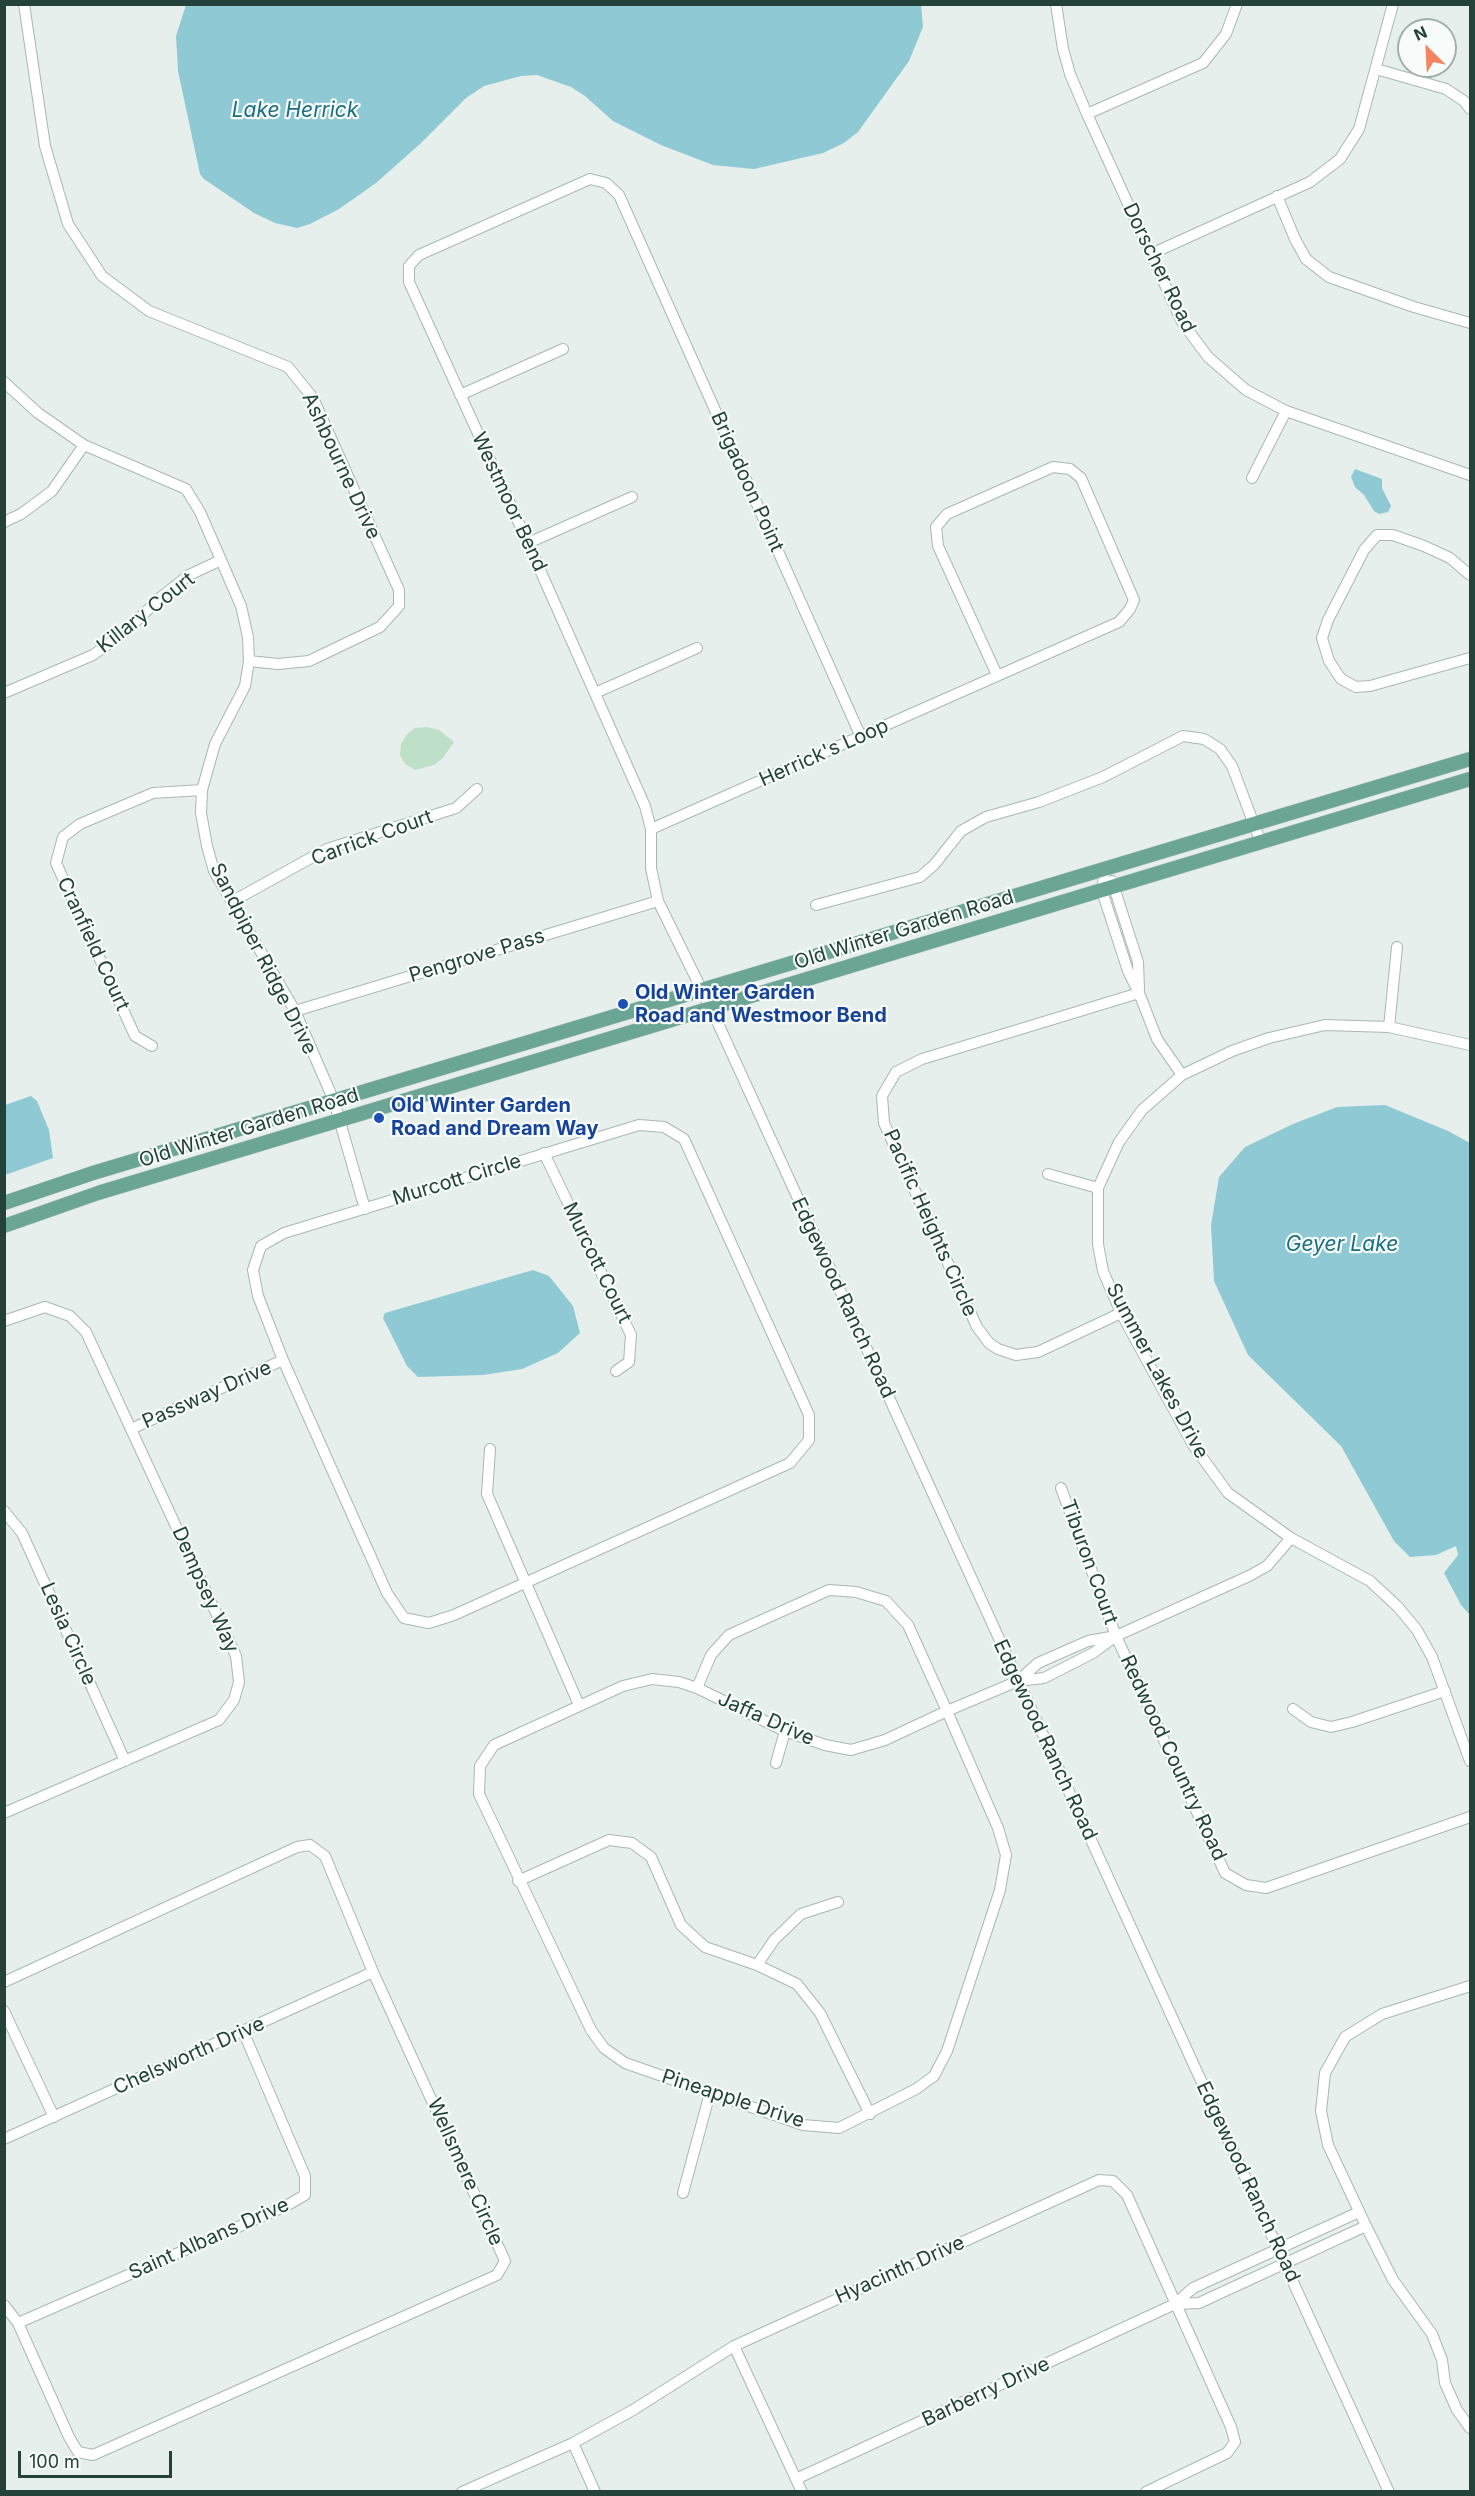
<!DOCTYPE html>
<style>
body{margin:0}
#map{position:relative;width:1475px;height:2496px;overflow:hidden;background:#e6efeb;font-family:Inter,sans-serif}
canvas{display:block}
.frame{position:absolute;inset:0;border:6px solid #24423a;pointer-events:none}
.north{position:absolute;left:1397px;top:18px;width:60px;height:60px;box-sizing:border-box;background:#f7fbf9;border:2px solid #a3b1ad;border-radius:50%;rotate:336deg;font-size:16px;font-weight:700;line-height:24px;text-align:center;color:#24423a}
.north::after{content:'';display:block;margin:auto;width:21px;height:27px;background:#f4845f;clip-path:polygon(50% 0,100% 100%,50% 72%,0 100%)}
.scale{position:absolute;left:18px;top:2451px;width:154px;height:27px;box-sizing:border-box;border:3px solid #24423a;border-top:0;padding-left:8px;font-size:18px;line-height:21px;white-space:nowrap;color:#24423a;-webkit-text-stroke:4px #f7fbf9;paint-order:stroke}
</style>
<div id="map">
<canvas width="1475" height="2496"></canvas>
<div class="frame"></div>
<div class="north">N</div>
<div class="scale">100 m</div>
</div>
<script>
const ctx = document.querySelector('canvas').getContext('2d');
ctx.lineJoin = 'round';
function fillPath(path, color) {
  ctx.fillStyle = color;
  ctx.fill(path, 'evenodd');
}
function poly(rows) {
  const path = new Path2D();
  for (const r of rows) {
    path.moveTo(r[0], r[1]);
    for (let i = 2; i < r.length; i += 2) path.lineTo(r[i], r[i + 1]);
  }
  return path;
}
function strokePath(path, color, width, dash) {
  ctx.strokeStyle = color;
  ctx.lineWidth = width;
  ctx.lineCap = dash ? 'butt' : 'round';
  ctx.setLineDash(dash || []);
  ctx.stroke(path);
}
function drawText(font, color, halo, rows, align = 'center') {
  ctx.font = font + ' Inter,sans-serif';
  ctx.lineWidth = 4.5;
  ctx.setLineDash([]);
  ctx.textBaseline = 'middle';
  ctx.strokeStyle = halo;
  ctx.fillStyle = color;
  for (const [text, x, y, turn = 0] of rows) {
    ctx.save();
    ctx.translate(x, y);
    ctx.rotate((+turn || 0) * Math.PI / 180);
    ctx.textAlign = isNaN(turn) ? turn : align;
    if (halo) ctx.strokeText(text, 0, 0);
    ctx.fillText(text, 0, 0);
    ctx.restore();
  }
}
fillPath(poly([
 [427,727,439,730,454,742,443,758,434,765,415,770,405,764,400,755,401,744,407,734,415,728]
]), '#bfe0c8');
fillPath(poly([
 [186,5,921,4,923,27,909,61,858,132,844,143,823,153,754,169,713,165,661,145,613,121,585,96,571,87,537,75,521,76,484,86,466,98,420,144,376,183,339,209,310,224,297,228,275,223,254,213,204,179,200,174,178,71,176,36],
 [1355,469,1382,479,1382,488,1391,506,1388,512,1379,514,1374,511,1364,495,1355,487,1351,477],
 [31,1096,37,1101,49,1130,53,1158,5,1175,5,1105],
 [1385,1105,1448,1131,1470,1143,1470,1615,1461,1605,1444,1573,1458,1555,1456,1546,1436,1555,1410,1557,1394,1541,1341,1446,1248,1355,1214,1281,1211,1225,1219,1177,1245,1147,1293,1124,1337,1107],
 [533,1270,549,1276,573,1306,580,1333,558,1353,522,1369,483,1375,418,1377,407,1366,383,1318,385,1313]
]), '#8ec9d4');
const minor = poly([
 [24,4,45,146,68,224,102,276,149,311,288,367,313,398,399,590,399,606,380,627,309,661,278,664,249,661],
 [1056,4,1063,49,1070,74,1087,114,1182,322,1208,357,1246,390,1286,411,1470,475],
 [1376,69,1446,89,1464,101,1470,109],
 [1087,114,1203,63,1226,34,1237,4],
 [1277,196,1295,239,1306,259,1329,277,1414,307,1470,323],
 [1151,254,1310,182,1340,159,1359,129,1393,4],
 [4,382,38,413,84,445,186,489,200,512,221,560,241,606,248,637,249,661,245,686,215,744,202,790,201,813,207,846,214,871,295,1011,334,1101,365,1209],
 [460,395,563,349],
 [1252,478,1286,411],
 [4,522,21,514,52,491,84,445],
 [528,543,632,497],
 [1470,575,1450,558,1424,546,1393,535,1377,535,1364,550,1328,620,1322,638,1329,661,1341,679,1356,687,1370,686,1470,658],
 [4,693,93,655,125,632,160,598,189,575,221,560],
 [595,693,697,648],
 [861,737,619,195,606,183,590,179,419,255,409,266,409,282,528,543,645,806,651,829,651,868,658,901,716,1019,1389,2492],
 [651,829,1119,622,1130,609,1134,600,1081,478,1070,469,1053,467,947,514,936,527,938,546,997,675],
 [1105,870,1102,891,1128,971,1139,993,1157,1039,1182,1075],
 [1112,881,1138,962,1139,990],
 [233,901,327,849,456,808,477,789],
 [816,905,920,877,934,865,961,831,986,817,1039,802,1103,777,1183,736,1204,739,1220,749,1232,766,1261,843],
 [295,1011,658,901],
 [1389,1027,1397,947],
 [1470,1045,1389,1027,1325,1025,1269,1038,1232,1051,1182,1075,1142,1110,1119,1142,1098,1188,1098,1244,1103,1271,1121,1313,1193,1445,1228,1493,1291,1538,1370,1581,1398,1607,1417,1630,1432,1657,1470,1761],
 [152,1046,135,1036,56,863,63,837,80,824,153,793,202,790],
 [639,1125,664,1127,684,1139,809,1415,809,1440,790,1463,454,1615,429,1623,404,1618,387,1593,283,1360,258,1296,253,1270,261,1246,284,1233,639,1125],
 [544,1153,631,1335,629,1362,616,1371],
 [1048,1174,1098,1188],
 [1121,1313,1038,1352,1016,1355,998,1349,989,1343,977,1327,884,1123,882,1096,896,1072,922,1059,1139,993],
 [4,1321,45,1307,70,1316,86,1332,236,1656,239,1682,234,1700,219,1720,4,1813],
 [131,1429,283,1360],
 [490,1449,487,1494,579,1705],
 [1061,1488,1116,1636,1225,1873,1246,1885,1266,1888,1470,1817],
 [4,1511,22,1533,125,1761],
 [1018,1681,1038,1663,1088,1641,1116,1636,1249,1576,1267,1566,1291,1538],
 [697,1688,711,1655,729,1635,829,1590,856,1592,886,1601,908,1625,947,1711,998,1828,1006,1855,1000,1890,947,2051,934,2076,916,2089,839,2128,803,2125,625,2063,604,2048,591,2030,479,1794,480,1766,494,1745,623,1686,652,1679,679,1682,697,1688,785,1731,825,1745,851,1750,885,1740,947,1711,1018,1681,1044,1678,1093,1653,1116,1636],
 [1293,1709,1311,1722,1331,1727,1352,1722,1445,1691],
 [776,1763,785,1731],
 [518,1881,609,1840,632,1843,651,1857,681,1925,705,1947,757,1965,797,1984,820,2013,870,2114],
 [757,1965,774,1940,801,1914,838,1902],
 [4,1982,297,1847,310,1845,325,1856,373,1972,505,2261,497,2275,93,2455,78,2452,69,2437,18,2323,4,2305],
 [1470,1986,1382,2014,1345,2037,1325,2073,1321,2111,1328,2145,1366,2226,1393,2280,1432,2334,1442,2360,1445,2383,1457,2410,1470,2428],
 [4,2011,54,2117],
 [4,2139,373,1972],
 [683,2193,710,2093],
 [1175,2304,1199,2303,1366,2226],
 [18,2323,286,2206,305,2195,305,2176,243,2031],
 [734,2346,802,2492],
 [573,2443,595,2492],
 [796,2479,1175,2304,1193,2288,1359,2212],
 [462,2492,573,2443,633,2410,734,2346,1099,2180,1113,2181,1127,2195,1231,2427,1235,2442,1227,2453,1146,2492]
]);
const major = poly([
 [4,1203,93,1173,1470,759],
 [4,1226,98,1193,1470,779]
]);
strokePath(minor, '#a8b8b2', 12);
strokePath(major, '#c2cac8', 15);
strokePath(minor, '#fff', 10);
strokePath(major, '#6aa596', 14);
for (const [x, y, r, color] of [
 [623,1004,6,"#1a4fb4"],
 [379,1118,6,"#1a4fb4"]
]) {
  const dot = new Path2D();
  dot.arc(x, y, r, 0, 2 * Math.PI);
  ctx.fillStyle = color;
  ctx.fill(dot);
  strokePath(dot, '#f7fbf9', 2);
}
drawText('20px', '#24423a', '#f7fbf9', [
 ["Dorscher Road",1159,268,64],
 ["Ashbourne Drive",341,466,65],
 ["Brigadoon Point",747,482,66],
 ["Westmoor Bend",509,502,65],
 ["Killary Court",146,613,-38],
 ["Herrick's Loop",824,753,-24],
 ["Carrick Court",372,838,-20],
 ["Old Winter Garden Road",904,930,-17],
 ["Cranfield Court",93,944,65],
 ["Pengrove Pass",477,956,-17],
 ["Sandpiper Ridge Drive",263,959,63],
 ["Old Winter Garden Road",249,1128,-17],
 ["Murcott Circle",457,1180,-17],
 ["Pacific Heights Circle",930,1223,66],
 ["Murcott Court",597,1263,64],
 ["Edgewood Ranch Road",843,1298,65],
 ["Summer Lakes Drive",1157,1371,62],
 ["Passway Drive",207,1395,-24],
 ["Tiburon Court",1089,1562,70],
 ["Dempsey Way",205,1590,66],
 ["Lesia Circle",68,1634,66],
 ["Jaffa Drive",766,1719,24],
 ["Edgewood Ranch Road",1045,1740,65],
 ["Redwood Country Road",1173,1758,65],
 ["Chelsworth Drive",189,2056,-24],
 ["Pineapple Drive",733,2099,18],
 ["Wellsmere Circle",465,2172,66],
 ["Edgewood Ranch Road",1248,2182,65],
 ["Saint Albans Drive",209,2239,-24],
 ["Hyacinth Drive",900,2270,-24],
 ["Barberry Drive",986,2392,-25]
]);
drawText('bold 20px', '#164399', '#f7fbf9', [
 ["Old Winter Garden",635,993],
 ["Road and Westmoor Bend",635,1016],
 ["Old Winter Garden",391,1106],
 ["Road and Dream Way",391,1129]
], 'left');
drawText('italic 21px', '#1c6f80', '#f7fbf9', [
 ["Lake Herrick",295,111],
 ["Geyer Lake",1342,1245]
]);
</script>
